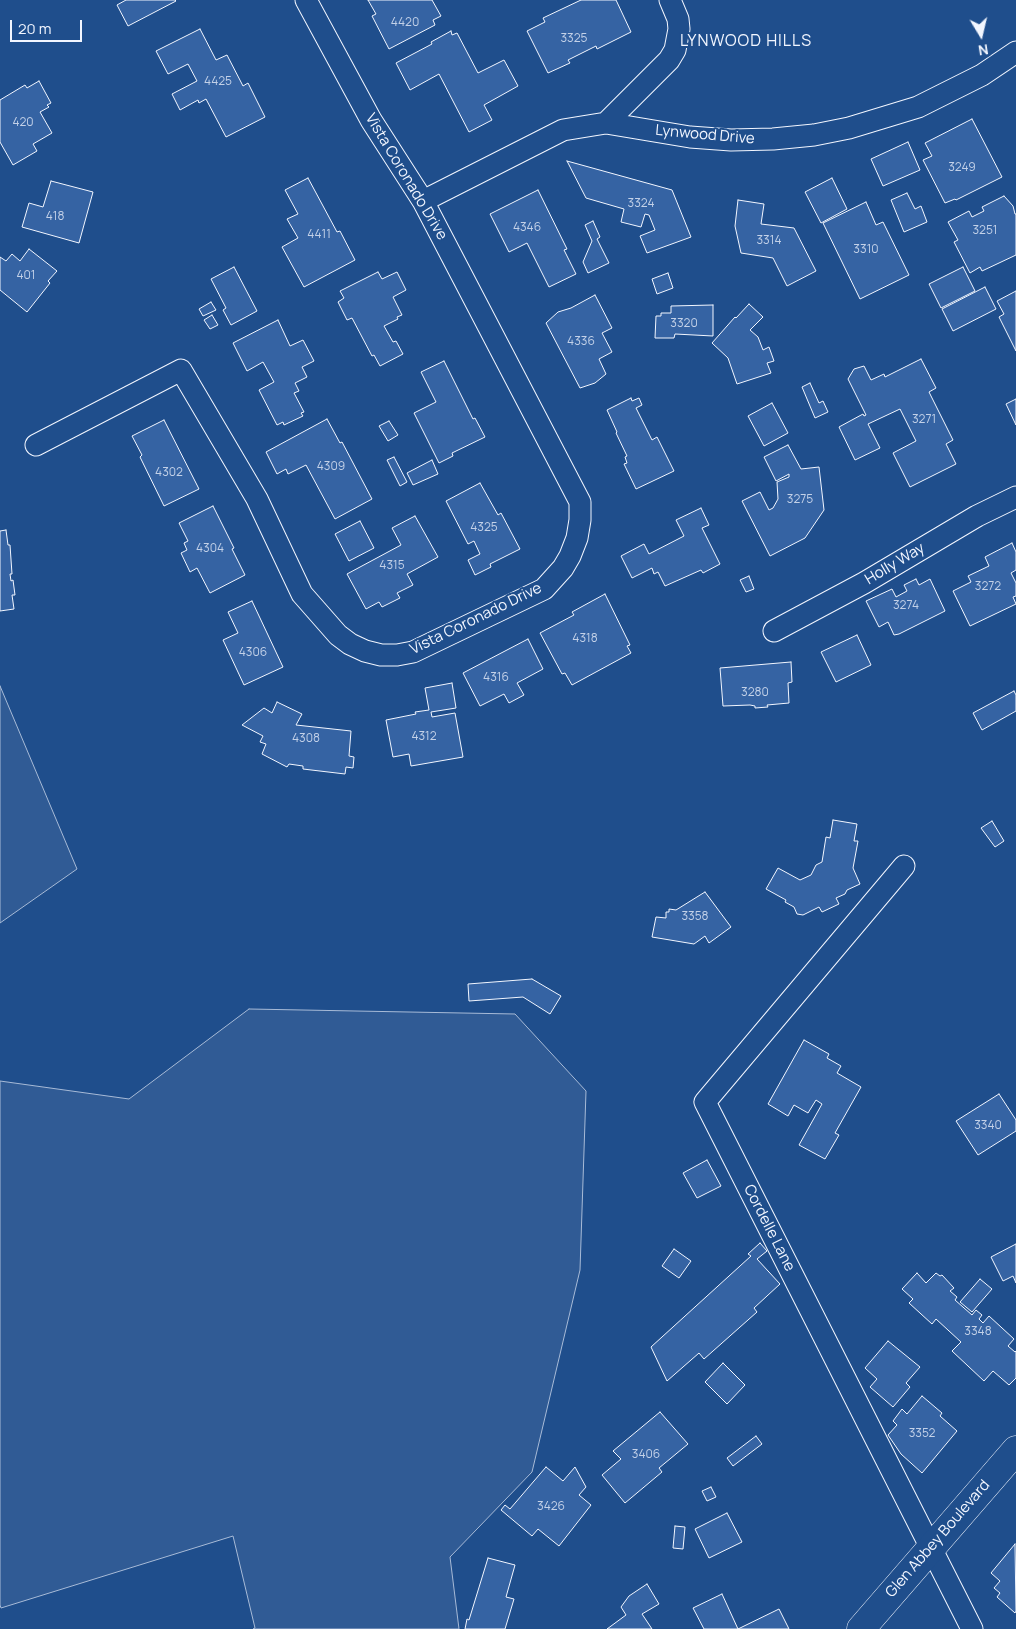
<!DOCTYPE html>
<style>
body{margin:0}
#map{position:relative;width:1016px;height:1629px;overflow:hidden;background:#1f4e8c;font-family:Manrope,sans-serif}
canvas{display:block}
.north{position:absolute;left:956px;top:10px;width:50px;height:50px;-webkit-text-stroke:4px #1f4e8c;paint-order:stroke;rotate:171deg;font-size:14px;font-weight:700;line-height:20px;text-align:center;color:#f2f6ff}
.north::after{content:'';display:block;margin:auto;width:18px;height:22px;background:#f2f6ff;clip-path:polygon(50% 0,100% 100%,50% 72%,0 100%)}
.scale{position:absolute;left:10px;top:20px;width:72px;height:22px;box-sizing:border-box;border:2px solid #f2f6ff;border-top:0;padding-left:6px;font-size:15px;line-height:18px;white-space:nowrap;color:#f2f6ff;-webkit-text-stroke:4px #1f4e8c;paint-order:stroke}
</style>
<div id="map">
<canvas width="1016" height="1629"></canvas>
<div class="north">N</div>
<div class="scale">20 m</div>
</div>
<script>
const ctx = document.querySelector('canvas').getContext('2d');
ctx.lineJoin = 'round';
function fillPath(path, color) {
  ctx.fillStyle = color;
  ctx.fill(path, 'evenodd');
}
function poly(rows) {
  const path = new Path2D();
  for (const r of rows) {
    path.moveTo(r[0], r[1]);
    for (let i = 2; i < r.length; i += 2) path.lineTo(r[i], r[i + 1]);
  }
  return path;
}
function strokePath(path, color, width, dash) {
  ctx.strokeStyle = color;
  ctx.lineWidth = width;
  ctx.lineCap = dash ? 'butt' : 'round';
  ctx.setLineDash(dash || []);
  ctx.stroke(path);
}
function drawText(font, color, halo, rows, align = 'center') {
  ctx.font = font + ' Manrope,sans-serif';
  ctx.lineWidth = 4;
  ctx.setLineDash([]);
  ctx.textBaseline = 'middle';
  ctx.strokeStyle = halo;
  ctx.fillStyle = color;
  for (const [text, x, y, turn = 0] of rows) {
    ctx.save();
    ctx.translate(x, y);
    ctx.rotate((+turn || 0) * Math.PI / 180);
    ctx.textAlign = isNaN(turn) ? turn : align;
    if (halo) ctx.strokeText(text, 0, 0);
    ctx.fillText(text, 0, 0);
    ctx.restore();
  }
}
const green = poly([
 [0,686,77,869,0,923,0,686],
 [249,1009,515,1014,586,1091,580,1270,532,1472,450,1557,459,1629,253,1629,255,1628,233,1536,1,1608,0,1605,0,1081,129,1099,249,1009]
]);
fillPath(green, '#305b95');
strokePath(green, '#a8bbd7', 1);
const building = poly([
 [126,0,175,0,176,1,128,26,117,5,126,0],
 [368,0,432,0,441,16,433,20,435,25,389,49,372,16,376,14,368,0],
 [581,0,616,0,631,32,597,49,596,46,568,60,570,63,548,73,527,31,545,22,543,18,581,0],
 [200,29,216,60,227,55,243,86,248,83,265,117,226,137,206,99,199,103,198,100,180,110,172,94,197,81,188,64,168,74,156,51,200,29],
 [451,31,452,35,457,33,478,73,504,60,518,86,484,105,492,120,469,132,439,74,410,90,396,63,432,44,431,42,451,31],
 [39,81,51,103,47,105,49,107,40,112,52,133,33,144,37,151,13,165,0,142,0,100,25,85,27,88,39,81],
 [972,119,1002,177,956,200,955,199,945,203,923,160,932,156,925,143,972,119],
 [908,142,920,170,883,186,871,159,908,142],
 [567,161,672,190,691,237,647,253,640,236,655,230,649,215,645,214,641,227,621,222,624,209,586,198,567,161],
 [308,178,337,232,340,231,355,260,304,287,282,247,298,238,287,219,298,214,285,190,308,178],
 [832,178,847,209,821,223,805,192,832,178],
 [51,181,93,192,79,243,22,227,29,203,43,207,51,181],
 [538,190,567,249,564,250,576,274,549,287,527,243,509,252,490,214,538,190],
 [907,193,915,209,921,206,927,222,904,232,891,200,907,193],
 [1004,196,1013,206,1015,214,1016,214,1016,255,982,271,980,267,970,273,954,242,958,240,948,222,969,211,972,217,984,211,982,207,1004,196],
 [738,200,764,204,761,224,794,228,816,271,787,286,773,258,741,253,735,226,738,200],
 [866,202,876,225,883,222,909,275,860,299,823,223,866,202],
 [593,221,600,237,597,239,609,263,588,273,583,262,592,241,585,225,593,221],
 [29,249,57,271,48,281,50,283,27,312,0,290,0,257,6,261,12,254,20,261,29,249],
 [234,267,257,311,231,325,223,310,226,308,211,279,234,267],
 [963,267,975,291,941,308,929,284,963,267],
 [378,272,382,279,397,272,406,290,393,297,402,315,397,317,398,319,384,326,393,342,396,341,403,354,380,366,374,355,372,356,352,318,347,320,338,302,344,298,340,291,378,272],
 [668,273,673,288,657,294,652,279,668,273],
 [985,287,996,309,953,331,942,309,985,287],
 [1016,291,1016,351,999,317,1004,314,997,301,1016,291],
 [595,295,612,328,602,333,612,352,599,359,606,374,595,383,580,388,546,323,558,312,571,308,595,295],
 [211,302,216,310,203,316,199,309,211,302],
 [749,304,763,317,750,330,758,337,763,350,769,347,774,361,767,363,771,373,737,384,728,358,712,343,735,317,736,318,749,304],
 [713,305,713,336,675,334,674,338,655,338,656,316,661,316,661,313,671,313,671,306,713,305],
 [212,315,218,325,210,329,204,320,212,315],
 [278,320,290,346,303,340,314,361,302,367,307,377,295,383,299,391,294,393,304,412,301,413,303,416,284,425,283,422,277,425,259,390,274,382,263,362,247,371,233,343,278,320],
 [921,359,936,388,929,392,953,440,946,444,956,464,910,487,893,453,916,441,900,409,868,424,880,448,855,460,839,427,863,414,864,416,866,415,848,379,854,369,864,366,871,380,884,374,885,377,921,359],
 [444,361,473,419,475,418,485,437,452,453,453,456,439,463,414,413,436,402,421,372,444,361],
 [810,383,819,403,823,401,828,412,815,418,802,387,810,383],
 [631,398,632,401,639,398,642,405,636,408,652,440,657,437,674,471,636,489,624,464,627,463,625,457,627,456,616,433,617,432,607,410,631,398],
 [1016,399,1016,425,1006,404,1016,399],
 [772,403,788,433,764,446,748,416,772,403],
 [327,419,340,443,342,442,372,499,335,519,306,465,288,474,286,469,277,474,266,452,327,419],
 [164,420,199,489,164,506,140,457,142,455,132,436,164,420],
 [389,421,398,435,388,441,379,426,389,421],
 [788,445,801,469,819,467,824,510,805,538,770,556,742,501,760,492,769,510,773,508,778,499,777,482,789,477,789,474,776,481,764,457,788,445],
 [394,457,407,482,400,486,387,460,394,457],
 [432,460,438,474,413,485,407,473,432,460],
 [480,483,498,515,501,513,520,549,490,564,491,567,475,575,468,560,480,554,474,541,468,544,446,501,480,483],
 [213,506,234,548,232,549,245,575,210,593,197,568,190,572,181,553,187,550,184,543,188,541,179,523,213,506],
 [701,508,709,525,702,528,720,564,703,573,701,570,665,586,658,572,654,574,652,568,632,578,621,556,644,544,649,554,684,536,676,520,701,508],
 [415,516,438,557,407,574,413,585,397,593,400,598,382,607,379,602,366,609,347,574,401,545,392,528,415,516],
 [360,521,374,548,349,561,335,534,360,521],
 [6,530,8,545,10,545,12,574,10,574,11,581,13,580,15,595,12,595,14,609,0,611,0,531,6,530],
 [1012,543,1016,552,1016,570,1011,573,1016,583,1016,596,1013,597,1016,604,970,626,953,591,971,582,968,576,989,566,985,557,1012,543],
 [749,576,754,589,746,592,740,580,749,576],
 [916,579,919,585,930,579,945,611,899,634,894,635,888,622,879,627,866,601,892,589,896,597,907,591,904,585,916,579],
 [605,594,630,645,627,646,631,653,572,685,565,673,562,674,540,633,574,615,572,612,605,594],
 [252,601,283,667,244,685,223,640,238,633,228,612,252,601],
 [857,635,871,665,836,682,821,652,857,635],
 [528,639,543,669,517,683,524,695,509,703,504,694,480,706,463,673,528,639],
 [791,662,792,682,788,683,789,703,767,705,768,707,755,708,755,706,750,705,723,706,720,668,791,662],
 [452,683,456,708,431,712,432,717,455,713,463,757,411,766,409,754,393,757,386,720,416,714,415,712,429,710,425,688,452,683],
 [1014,691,1016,695,1016,711,982,730,973,713,1014,691],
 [277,702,302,714,296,725,351,731,349,756,354,757,353,768,346,767,345,774,303,769,303,766,289,764,287,767,262,754,266,744,260,742,263,736,242,725,264,708,272,713,277,702],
 [833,820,857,824,854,841,858,841,853,868,860,884,847,890,845,894,836,898,839,904,822,912,819,907,803,915,797,914,794,907,785,902,786,900,766,889,778,868,800,880,811,875,816,865,822,862,826,837,830,838,833,820],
 [992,821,1004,841,995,847,981,828,992,821],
 [705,892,731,927,709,943,705,936,694,944,652,937,656,917,666,918,666,912,669,912,669,909,676,910,705,892],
 [532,979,561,996,550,1014,523,997,469,1001,468,984,532,979],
 [804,1040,829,1054,827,1058,841,1066,837,1073,861,1087,835,1133,839,1135,825,1159,799,1145,822,1104,816,1100,808,1113,794,1105,788,1116,768,1104,804,1040],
 [999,1094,1016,1120,1016,1131,978,1155,956,1121,999,1094],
 [707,1160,721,1186,697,1198,683,1173,707,1160],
 [760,1243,767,1251,757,1259,780,1284,754,1308,757,1312,704,1359,699,1353,667,1381,651,1347,751,1256,748,1254,760,1243],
 [1016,1244,1016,1283,1013,1276,1003,1281,991,1257,1016,1244],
 [674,1249,691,1261,679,1278,662,1266,674,1249],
 [917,1273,926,1283,936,1273,940,1276,942,1275,954,1288,950,1291,957,1297,955,1300,972,1315,976,1310,982,1315,979,1319,983,1323,989,1316,1014,1339,1008,1346,1015,1352,1016,1351,1016,1378,1009,1385,993,1371,984,1381,952,1351,961,1342,936,1319,932,1324,909,1303,913,1299,902,1289,917,1273],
 [980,1279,992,1289,972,1312,960,1302,980,1279],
 [888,1341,920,1367,906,1383,910,1387,893,1407,870,1387,877,1379,865,1368,888,1341],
 [723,1363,745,1385,727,1404,705,1382,723,1363],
 [922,1396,942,1413,940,1416,957,1431,922,1473,901,1454,888,1435,897,1425,893,1421,902,1409,907,1414,922,1396],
 [660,1412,688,1444,659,1468,662,1472,625,1503,602,1475,621,1459,613,1451,660,1412],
 [756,1436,762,1444,733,1466,727,1458,756,1436],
 [546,1467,563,1481,575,1467,586,1487,579,1495,591,1505,559,1546,538,1529,532,1536,501,1510,505,1505,510,1509,546,1467],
 [711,1487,716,1497,707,1501,702,1491,711,1487],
 [727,1513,742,1542,709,1558,695,1529,727,1513],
 [675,1526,685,1527,683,1549,673,1548,675,1526],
 [1015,1544,1016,1611,1015,1613,997,1597,1000,1593,994,1588,1000,1581,991,1573,1015,1544],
 [488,1558,515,1565,506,1597,514,1599,505,1629,465,1629,467,1619,469,1620,488,1558],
 [647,1584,659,1604,642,1614,652,1629,607,1629,626,1615,621,1607,629,1596,647,1584],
 [722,1594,738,1629,779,1609,789,1629,704,1629,693,1608,722,1594]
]);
fillPath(building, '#3563a3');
strokePath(building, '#f2f6ff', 1);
const minor = poly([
 [606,123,669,60,675,50,679,29,678,19,670,0],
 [423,201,563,130,606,123,690,137,731,140,773,139,814,135,849,128,918,107,982,75,1016,52],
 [36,445,181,370,257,499,302,594,338,635,350,644,365,651,381,655,397,655,413,652,544,589,563,568,570,556,577,538,580,520,580,502,423,201,371,120,306,0],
 [774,631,864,583,977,516,1016,497],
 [904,866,705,1102,972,1629]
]);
const tertiary = poly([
 [861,1629,1016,1450]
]);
strokePath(minor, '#f2f6ff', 23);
strokePath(tertiary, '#f2f6ff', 29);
strokePath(minor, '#1f4e8c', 21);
strokePath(tertiary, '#1f4e8c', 28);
drawText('12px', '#c3d1e8', null, [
 ["4420",405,23],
 ["3325",574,39],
 ["4425",218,82],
 ["420",23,123],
 ["3249",962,168],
 ["3324",641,204],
 ["418",55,217],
 ["4346",527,228],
 ["3251",985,231],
 ["4411",319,235],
 ["3314",769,241],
 ["3310",866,250],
 ["401",26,276],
 ["3320",684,324],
 ["4336",581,342],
 ["3271",924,420],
 ["4309",331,467],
 ["4302",169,473],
 ["3275",800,500],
 ["4325",484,528],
 ["4304",210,549],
 ["4315",392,566],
 ["3272",988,587],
 ["3274",906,606],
 ["4318",585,639],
 ["4306",253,653],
 ["4316",496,678],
 ["3280",755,693],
 ["4312",424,737],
 ["4308",306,739],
 ["3358",695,917],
 ["3340",988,1126],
 ["3348",978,1332],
 ["3352",922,1434],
 ["3406",646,1455],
 ["3426",551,1507]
]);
drawText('15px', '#f2f6ff', '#1f4e8c', [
 ["Lynwood Drive",705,135,5],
 ["Vista Coronado Drive",406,177,59],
 ["Holly Way",895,564,-31],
 ["Vista Coronado Drive",476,619,-26],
 ["Cordelle Lane",769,1228,63],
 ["Glen Abbey Boulevard",938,1539,-49]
]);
ctx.letterSpacing = '1px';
drawText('16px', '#f2f6ff', '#1f4e8c', [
 ["LYNWOOD HILLS",746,42]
]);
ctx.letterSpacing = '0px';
</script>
